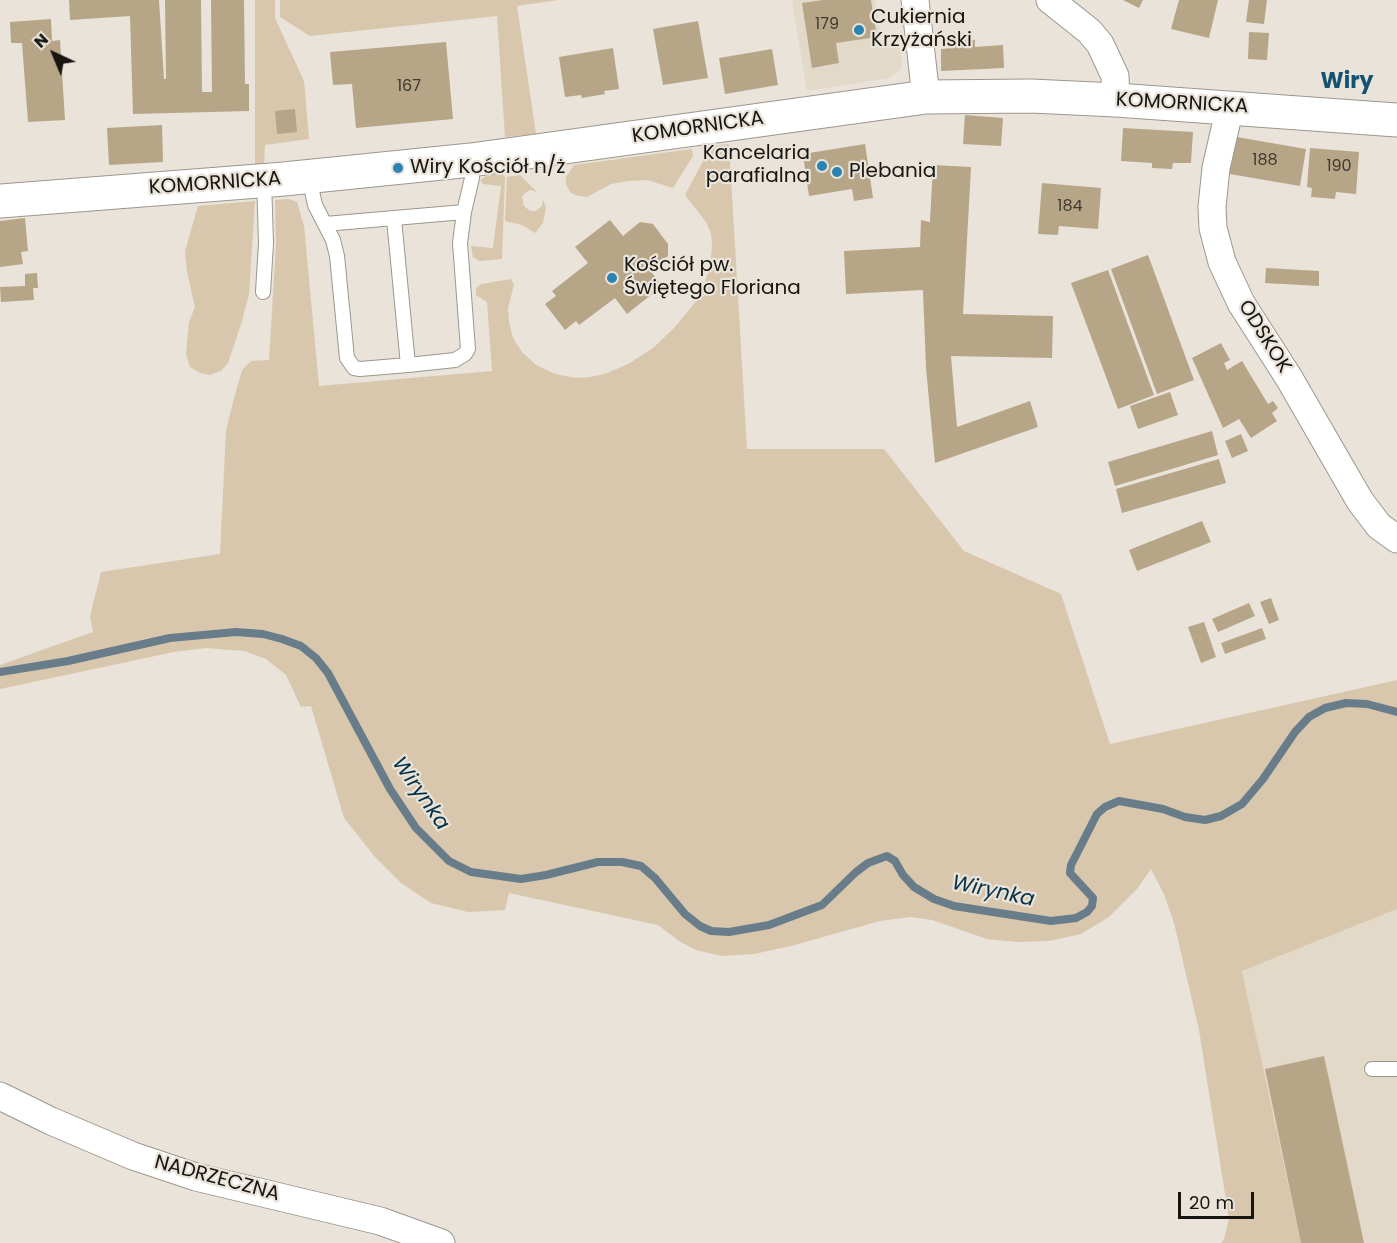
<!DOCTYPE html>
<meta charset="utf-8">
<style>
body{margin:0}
#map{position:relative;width:1397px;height:1243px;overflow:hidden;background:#e9e3d9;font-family:Poppins,sans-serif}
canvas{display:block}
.north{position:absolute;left:24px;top:24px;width:60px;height:60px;-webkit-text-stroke:4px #e9e3d9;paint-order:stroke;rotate:316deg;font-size:16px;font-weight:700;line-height:24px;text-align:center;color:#171511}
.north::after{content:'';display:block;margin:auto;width:21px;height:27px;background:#171511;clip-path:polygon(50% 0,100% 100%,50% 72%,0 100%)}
.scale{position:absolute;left:1178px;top:1192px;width:76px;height:27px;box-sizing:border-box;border:3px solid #171511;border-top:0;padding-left:8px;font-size:18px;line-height:21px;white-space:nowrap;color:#171511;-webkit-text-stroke:4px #e9e3d9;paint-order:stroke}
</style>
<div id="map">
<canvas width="1397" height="1243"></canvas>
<div class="north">N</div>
<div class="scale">20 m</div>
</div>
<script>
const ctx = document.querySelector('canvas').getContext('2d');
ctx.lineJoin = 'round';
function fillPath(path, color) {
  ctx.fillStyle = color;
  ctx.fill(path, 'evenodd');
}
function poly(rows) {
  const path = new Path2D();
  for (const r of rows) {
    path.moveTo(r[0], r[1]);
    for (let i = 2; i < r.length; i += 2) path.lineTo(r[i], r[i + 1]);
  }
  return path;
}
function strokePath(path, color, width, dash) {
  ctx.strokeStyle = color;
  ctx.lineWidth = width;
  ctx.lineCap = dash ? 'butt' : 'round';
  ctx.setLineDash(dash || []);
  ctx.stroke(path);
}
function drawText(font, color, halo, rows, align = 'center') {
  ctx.font = font + ' Poppins,sans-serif';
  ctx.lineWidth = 4.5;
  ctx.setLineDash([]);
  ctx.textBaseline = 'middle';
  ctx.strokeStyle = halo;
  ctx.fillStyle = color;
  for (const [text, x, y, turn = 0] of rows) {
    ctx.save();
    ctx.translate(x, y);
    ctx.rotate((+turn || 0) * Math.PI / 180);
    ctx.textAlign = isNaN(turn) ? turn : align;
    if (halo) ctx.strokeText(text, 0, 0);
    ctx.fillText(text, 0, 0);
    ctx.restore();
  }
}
fillPath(poly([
 [792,0,875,0,882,46,900,44,902,63,900,70,889,78,807,91],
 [1397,909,1397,1243,1301,1243,1242,971]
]), '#e3d9c8');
fillPath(poly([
 [255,0,275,0,275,18,304,81,309,139,265,145,264,164,255,164],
 [280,0,558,0,517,6,536,134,505,137,497,16,310,36,280,17],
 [729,144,747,449,884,449,964,551,1061,594,1110,744,1397,680,1397,909,1242,971,1301,1243,1221,1243,1224,1239,1229,1219,1199,1030,1174,923,1164,894,1151,869,1137,889,1109,917,1081,934,1049,941,1017,942,987,939,932,920,910,917,880,921,791,946,754,954,722,956,696,950,679,941,658,925,509,893,505,910,468,912,431,903,401,883,375,857,344,818,311,706,301,707,286,675,266,659,244,651,206,648,174,652,0,689,0,665,93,632,90,616,101,572,220,554,226,430,234,398,242,370,251,361,269,360,276,244,275,200,289,199,297,202,304,226,319,386,492,371,487,302,476,295,476,288,481,284,511,279,514,285,508,308,509,322,513,338,522,352,536,365,555,374,576,378,590,377,605,374,628,364,653,348,674,328,698,299,710,268,712,245,711,233,706,222,685,195,711,146],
 [692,149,693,156,673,188,647,180,628,181,611,184,587,197,575,195,570,192,566,184,566,177,574,165],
 [502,173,505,177,502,259,479,261,473,257,471,246,493,248,501,186,483,184,480,180,486,176],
 [520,175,537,192,530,190,524,194,522,197,524,206,530,211,536,211,542,206,543,199,546,208,543,223,535,233,522,225,505,221,507,177],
 [255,201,249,295,242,321,228,363,221,371,210,375,200,373,190,367,186,355,189,322,195,307,187,272,185,251,198,206]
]), '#d8c7ac');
strokePath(poly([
 [0,672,68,661,170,638,236,632,263,634,282,639,301,646,316,658,328,673,390,789,416,828,449,861,471,872,521,879,546,875,598,862,622,862,641,866,655,878,685,914,700,926,711,931,729,932,769,925,822,905,856,872,868,863,887,856,895,861,903,875,914,887,934,899,954,906,1051,921,1076,918,1087,912,1092,906,1093,898,1070,873,1071,865,1097,814,1105,807,1119,801,1163,809,1185,817,1205,820,1221,816,1242,804,1263,779,1295,732,1309,717,1325,708,1346,703,1367,704,1397,712]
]), '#687d89', 8);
fillPath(poly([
 [69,0,159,0,164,79,166,79,165,0,201,0,202,92,212,92,211,0,244,0,245,84,249,84,249,111,133,114,130,16,70,20],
 [823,0,871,0,877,37,836,43,839,63,812,68,802,3],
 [1123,0,1143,0,1139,8],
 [1179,0,1218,0,1209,38,1171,29],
 [1249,0,1267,0,1264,24,1246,22],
 [51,19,52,41,60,40,65,120,28,122,22,43,11,43,10,22],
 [698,21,708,78,663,85,653,29],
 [1249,32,1269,33,1267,60,1248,59],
 [975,40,975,47,1003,45,1004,68,941,71,941,49,952,48,952,41],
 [446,42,453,119,356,128,352,84,333,85,330,52],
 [613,48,619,89,604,91,605,94,582,98,581,95,565,97,559,57],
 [772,49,778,85,725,94,719,58],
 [295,109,297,132,277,134,275,111],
 [965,115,1003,118,1001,146,963,144],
 [162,125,163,162,109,165,107,128],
 [1123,128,1193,132,1191,163,1173,163,1172,169,1152,168,1152,163,1121,161],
 [1231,136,1306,149,1300,186,1224,173],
 [865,144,873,198,854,201,852,189,809,196,803,154],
 [1310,148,1359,152,1356,194,1336,192,1335,199,1311,197,1312,188,1307,187],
 [933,165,971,167,963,314,1053,316,1052,358,951,356,957,427,1030,401,1038,427,935,463,926,368,923,290,846,294,844,251,920,247,921,220,930,222],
 [1042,183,1101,188,1098,229,1059,226,1058,235,1038,234],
 [25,218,28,251,21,252,23,264,0,267,0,221],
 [610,220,623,236,640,222,653,224,668,244,668,256,650,270,662,286,627,314,615,298,579,325,576,321,565,330,545,304,556,296,552,291,588,263,575,247],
 [1148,255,1194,380,1157,394,1111,269],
 [1266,268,1319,271,1319,286,1265,283],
 [1108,270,1154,395,1118,409,1071,283],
 [37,273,38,288,33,288,34,300,1,302,0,287,25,286,25,274],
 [1221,343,1230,360,1224,363,1227,370,1242,361,1268,404,1273,401,1278,408,1272,413,1277,421,1251,438,1239,419,1223,428,1192,358],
 [1170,392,1178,415,1138,429,1130,406],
 [1212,431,1218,455,1115,486,1108,462],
 [1241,434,1248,451,1232,458,1225,441],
 [1219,459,1226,483,1122,513,1116,489],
 [1202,521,1211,542,1137,571,1129,550],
 [1271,598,1279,620,1269,624,1260,602],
 [1249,603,1255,616,1218,632,1212,619],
 [1204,622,1216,657,1201,663,1188,627],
 [1262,628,1266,639,1225,654,1221,643],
 [1324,1056,1364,1243,1301,1243,1265,1069]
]), '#b7a588');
const service = poly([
 [309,177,315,205,333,240,337,256,347,358,354,368,360,369,408,365,455,360,465,354,468,349,460,243,464,212,472,178,471,160],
 [394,219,408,365],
 [325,224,464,212],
 [263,292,266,243,264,180],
 [1372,1069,1397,1069]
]);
const minor = poly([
 [915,0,926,97],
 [1050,0,1089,31,1100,44,1115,76,1116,100],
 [1230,107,1216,168,1212,207,1213,228,1222,262,1241,303,1289,378,1360,501,1379,526,1397,539],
 [0,1096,51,1121,133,1156,196,1177,380,1221,441,1243]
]);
const tertiary = poly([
 [0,201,284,179,471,160,926,97,1031,96,1116,100,1397,120]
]);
strokePath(service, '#9c978d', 16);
strokePath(minor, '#9c978d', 29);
strokePath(tertiary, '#9c978d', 35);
strokePath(service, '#fff', 14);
strokePath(minor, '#fff', 27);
strokePath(tertiary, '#fff', 33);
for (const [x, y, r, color] of [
 [859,30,6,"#2a83b1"],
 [822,166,6,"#2a83b1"],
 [398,168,6,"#2a83b1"],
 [837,172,6,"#2a83b1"],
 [612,278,6,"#2a83b1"]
]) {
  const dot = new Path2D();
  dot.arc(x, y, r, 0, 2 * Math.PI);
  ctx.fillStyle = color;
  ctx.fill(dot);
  strokePath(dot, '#e9e3d9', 2);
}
drawText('16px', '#3f392f', null, [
 ["179",827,25],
 ["167",409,87],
 ["188",1265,161],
 ["190",1339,167],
 ["184",1070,207]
]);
drawText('20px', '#171511', '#e9e3d9', [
 ["Cukiernia",871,18],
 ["Krzyżański",871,41],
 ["Kancelaria",810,154,"right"],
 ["parafialna",810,177,"right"],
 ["Wiry Kościół n/ż",410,168],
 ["Plebania",849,172],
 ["Kościół pw.",624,266],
 ["Świętego Floriana",624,289]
], 'left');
drawText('20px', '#171511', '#e9e3d9', [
 ["KOMORNICKA",1182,104,3],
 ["KOMORNICKA",698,128,-8],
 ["KOMORNICKA",215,184,-4],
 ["ODSKOK",1264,337,58],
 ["NADRZECZNA",217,1179,15]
]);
drawText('italic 21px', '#063248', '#e9e3d9', [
 ["Wirynka",420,794,55],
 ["Wirynka",993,892,12]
]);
drawText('bold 22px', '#155373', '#e9e3d9', [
 ["Wiry",1347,82]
]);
</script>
